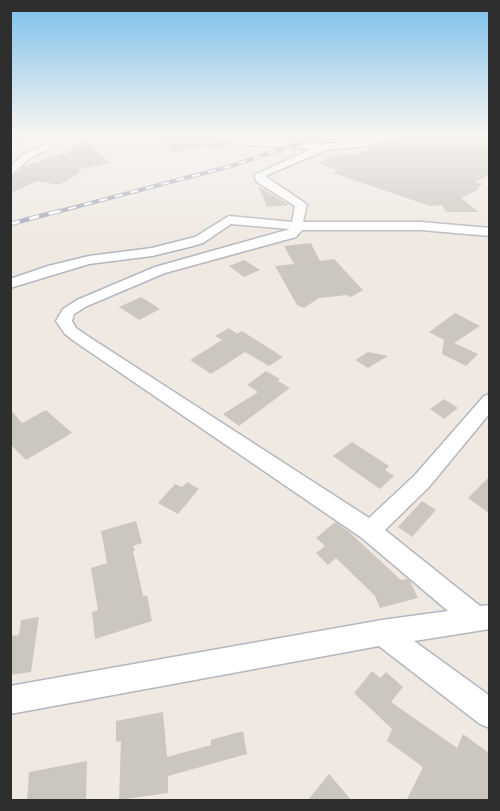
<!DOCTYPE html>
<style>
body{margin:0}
#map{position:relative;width:500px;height:811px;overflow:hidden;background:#efe9e1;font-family:Raleway,sans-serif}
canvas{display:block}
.frame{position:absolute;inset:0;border:12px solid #2e2e2e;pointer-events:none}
</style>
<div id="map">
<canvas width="500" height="811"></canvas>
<div class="frame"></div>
</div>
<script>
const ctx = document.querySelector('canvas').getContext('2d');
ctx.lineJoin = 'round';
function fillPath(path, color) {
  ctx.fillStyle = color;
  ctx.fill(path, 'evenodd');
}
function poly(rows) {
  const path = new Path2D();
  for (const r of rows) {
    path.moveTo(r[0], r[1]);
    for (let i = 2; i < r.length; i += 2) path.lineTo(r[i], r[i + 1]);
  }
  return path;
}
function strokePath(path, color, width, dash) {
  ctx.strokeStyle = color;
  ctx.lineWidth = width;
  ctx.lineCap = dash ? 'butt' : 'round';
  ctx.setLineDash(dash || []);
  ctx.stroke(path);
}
fillPath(poly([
 [152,135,214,135,232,145,215,150,207,146,174,152],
 [396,135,489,135,489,175,475,182,483,184,477,188,479,189,461,198,479,212,446,212,442,205,430,206,333,173,338,170,317,163,344,153,356,154,390,141],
 [76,142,88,142,110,163,77,170,81,172,59,185,38,181,10,193,10,178,25,166,62,153,66,155],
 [258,186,289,205,267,207],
 [311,243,320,261,334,259,363,290,351,297,347,295,319,298,304,308,297,305,275,266,294,264,284,246],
 [244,260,260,270,244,277,229,266],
 [141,297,160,309,139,320,119,307],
 [455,313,480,326,454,343,478,354,466,366,442,354,444,340,429,332],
 [229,328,237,334,242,331,283,357,269,366,245,352,211,374,190,360,222,340,215,336],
 [368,352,388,356,368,368,355,360],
 [266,371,280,379,278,381,290,388,239,426,223,414,258,392,247,385],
 [444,399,458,408,444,419,430,409],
 [10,409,22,423,46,410,72,433,26,460,10,444],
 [352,442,389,466,385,470,394,476,380,489,333,456],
 [489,477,489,513,468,498],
 [187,482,199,489,178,514,158,503,175,484,182,487],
 [422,501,436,510,412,537,398,527],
 [136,521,142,543,133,546,135,551,133,551,143,596,147,595,152,621,95,639,92,612,98,610,91,568,107,563,101,531],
 [335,522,348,531,401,580,407,579,410,581,418,598,380,608,375,596,336,558,328,565,316,553,325,546,316,538],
 [39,617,31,672,10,675,10,636,19,635,21,620],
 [372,671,380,678,386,672,403,687,391,702,457,748,463,734,489,753,489,801,406,801,423,767,387,741,392,729,354,693],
 [163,712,167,757,211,745,211,740,243,731,247,754,168,776,168,793,119,800,121,741,116,742,116,721],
 [87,761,86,801,27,801,29,772],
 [329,774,352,801,307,801]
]), '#cbc7bf');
const minor = poly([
 [63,135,74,135,29,159,10,176,10,167,23,155,63,135],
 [216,135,324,144,368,140,383,135,394,135,369,146,326,150,265,176,305,203,307,205,303,222,421,222,490,228,490,236,421,230,302,230,296,237,165,273,87,306,74,314,72,321,76,328,86,335,369,518,415,475,484,396,490,394,490,413,429,487,385,530,480,606,490,605,490,629,414,641,490,696,490,728,480,724,379,646,10,714,10,686,382,620,448,611,362,538,74,341,65,334,56,321,63,309,77,300,155,267,290,229,231,224,203,243,193,246,152,256,89,264,10,288,10,279,48,266,89,256,152,248,195,237,229,216,292,222,295,206,257,182,254,175,311,149,236,144,216,135]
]);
strokePath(minor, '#b4b7c1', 3);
fillPath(minor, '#fff');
const railFar1 = poly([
 [10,141,31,135],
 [53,213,231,166,324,135]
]);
const rail = poly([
 [10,224,59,211]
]);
strokePath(railFar1, '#a3a6b8', 4);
strokePath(rail, '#a3a6b8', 4.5);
strokePath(railFar1, '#fff', 2, [8]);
strokePath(rail, '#fff', 3, [10]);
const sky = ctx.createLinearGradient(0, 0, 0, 248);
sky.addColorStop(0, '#7abfeb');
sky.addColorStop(0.54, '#f8f5f2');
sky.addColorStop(1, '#f8f5f200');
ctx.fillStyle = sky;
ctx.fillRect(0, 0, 500, 248);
</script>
